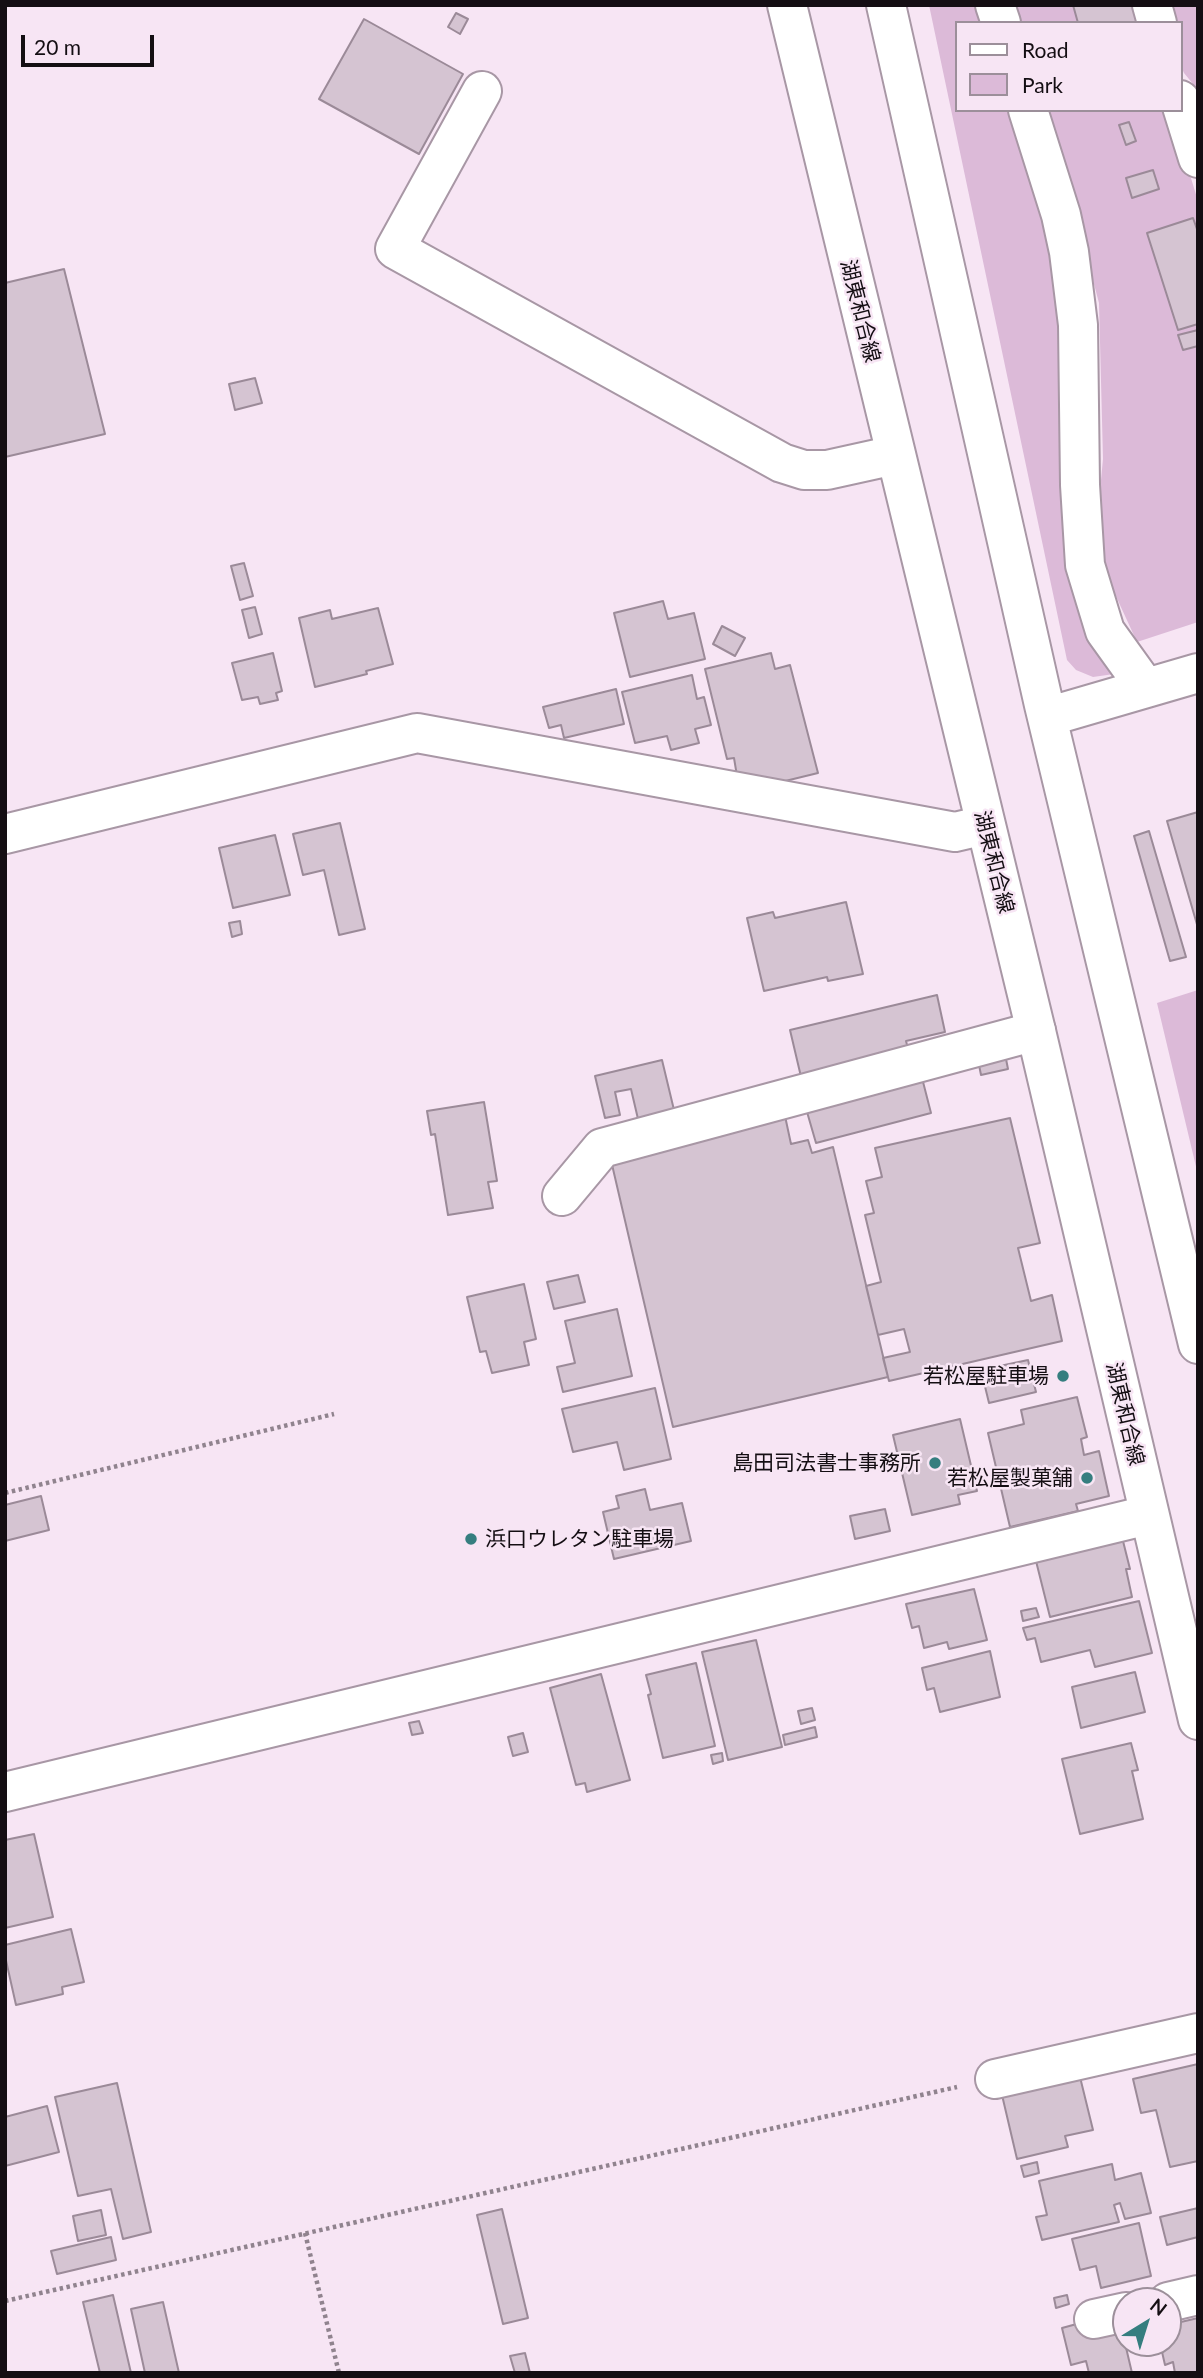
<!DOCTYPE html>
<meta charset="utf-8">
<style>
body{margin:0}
#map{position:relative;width:1203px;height:2378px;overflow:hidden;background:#f7e5f4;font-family:Lato,sans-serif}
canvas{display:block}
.frame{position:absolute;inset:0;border:7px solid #140e13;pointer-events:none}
.legend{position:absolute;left:955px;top:21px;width:228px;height:91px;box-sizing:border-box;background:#f7e5f4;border:2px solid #9c8f9a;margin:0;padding:9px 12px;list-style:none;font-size:21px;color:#140e13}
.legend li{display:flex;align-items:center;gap:14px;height:35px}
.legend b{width:35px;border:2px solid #9c8f9a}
.north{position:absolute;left:1112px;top:2287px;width:70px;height:70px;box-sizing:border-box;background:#f7e5f4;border:2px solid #9c8f9a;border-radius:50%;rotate:38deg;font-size:19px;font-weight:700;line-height:28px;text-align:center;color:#140e13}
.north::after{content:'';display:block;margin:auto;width:24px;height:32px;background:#357e7f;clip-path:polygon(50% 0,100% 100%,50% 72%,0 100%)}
.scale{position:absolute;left:21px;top:35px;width:133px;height:32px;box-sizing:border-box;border:4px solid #140e13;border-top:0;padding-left:9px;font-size:21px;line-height:24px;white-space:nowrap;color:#140e13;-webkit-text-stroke:5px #f7e5f4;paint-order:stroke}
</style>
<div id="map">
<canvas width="1203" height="2378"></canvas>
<div class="frame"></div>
<ul class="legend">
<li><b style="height:9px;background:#fff"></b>Road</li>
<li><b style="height:19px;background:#dcbad8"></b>Park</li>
</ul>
<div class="north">N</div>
<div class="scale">20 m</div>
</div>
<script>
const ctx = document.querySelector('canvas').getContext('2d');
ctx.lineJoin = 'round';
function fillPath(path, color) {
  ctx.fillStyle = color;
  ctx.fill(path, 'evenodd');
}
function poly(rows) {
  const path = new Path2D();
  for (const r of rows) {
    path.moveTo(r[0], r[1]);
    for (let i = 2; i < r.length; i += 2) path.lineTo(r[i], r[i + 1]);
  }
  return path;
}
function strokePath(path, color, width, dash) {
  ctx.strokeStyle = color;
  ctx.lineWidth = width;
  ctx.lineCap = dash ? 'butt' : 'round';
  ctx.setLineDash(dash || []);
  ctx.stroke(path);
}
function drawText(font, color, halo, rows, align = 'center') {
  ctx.font = font + ' Lato,"Noto Sans JP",sans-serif';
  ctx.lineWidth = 5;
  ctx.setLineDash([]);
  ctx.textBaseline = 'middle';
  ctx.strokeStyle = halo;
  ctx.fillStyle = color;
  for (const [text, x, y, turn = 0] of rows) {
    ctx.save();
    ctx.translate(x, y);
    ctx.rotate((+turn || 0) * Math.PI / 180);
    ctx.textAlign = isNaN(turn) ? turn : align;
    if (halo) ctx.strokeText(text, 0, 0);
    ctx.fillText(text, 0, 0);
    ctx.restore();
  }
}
fillPath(poly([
 [929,5,977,5,984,23,956,23,956,110,1013,110,1047,221,1114,674,1093,677,1076,670,1067,660],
 [1009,5,1073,5,1078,23,1016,23],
 [1175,5,1198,5,1198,90,1184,73,1180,64,1180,23,1171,23],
 [1048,110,1170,110,1198,201,1198,622,1137,642,1114,592,1103,556,1098,511,1103,459,1099,303],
 [1198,990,1198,1175,1157,1003]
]), '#dcbad8');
const building = poly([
 [1073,5,1146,5,1151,23,1078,23,1073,5],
 [456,13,468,19,460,34,448,27,456,13],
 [364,19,463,74,419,154,319,99,364,19],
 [1129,122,1136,141,1126,145,1119,125,1129,122],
 [1153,170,1159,189,1132,198,1126,178,1153,170],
 [1193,218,1198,232,1198,324,1178,330,1147,233,1193,218],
 [64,269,105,434,5,457,5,283,64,269],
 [1198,330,1198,346,1183,350,1178,335,1198,330],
 [255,378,262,403,235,410,229,384,255,378],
 [244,563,253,596,240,600,231,566,244,563],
 [663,601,668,619,694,613,705,659,630,677,614,613,663,601],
 [255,607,262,634,249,638,242,610,255,607],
 [378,608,393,664,366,671,367,674,315,687,299,618,330,610,332,619,378,608],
 [722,626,745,638,735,656,713,644,722,626],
 [273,653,282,691,276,693,278,700,260,704,258,697,242,700,232,663,273,653],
 [771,653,775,669,790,665,818,773,777,783,737,776,734,758,727,759,705,669,771,653],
 [692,675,697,699,704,697,711,725,695,729,699,743,671,750,667,736,635,743,622,692,692,675],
 [616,689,624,724,564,738,561,725,549,728,543,707,616,689],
 [1198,812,1198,928,1167,821,1198,812],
 [340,823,365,929,339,935,324,870,303,875,293,834,340,823],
 [1149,831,1186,957,1170,961,1134,836,1149,831],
 [275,835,290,895,233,908,219,848,275,835],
 [846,902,863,974,828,981,827,977,764,991,747,918,773,912,775,918,846,902],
 [240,921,242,934,232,937,229,923,240,921],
 [937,995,945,1032,906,1041,910,1056,802,1081,790,1030,937,995],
 [1005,1054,1008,1069,981,1075,978,1060,1005,1054],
 [662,1060,674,1110,638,1119,631,1089,615,1092,620,1115,605,1118,595,1076,662,1060],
 [921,1074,931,1113,816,1143,805,1105,921,1074],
 [484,1102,497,1181,488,1182,493,1208,448,1215,435,1134,431,1135,427,1111,484,1102],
 [785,1116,791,1144,808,1140,812,1153,833,1147,888,1377,673,1427,610,1156,785,1116],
 [1010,1118,1040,1243,1018,1248,1031,1301,1052,1295,1062,1341,889,1381,883,1358,910,1352,904,1329,878,1335,866,1286,881,1282,865,1215,874,1213,866,1181,882,1177,875,1148,1010,1118],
 [578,1275,585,1302,554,1309,547,1282,578,1275],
 [524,1284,536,1339,524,1342,529,1365,492,1373,486,1351,480,1352,467,1297,524,1284],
 [617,1309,632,1376,563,1392,557,1367,575,1363,565,1321,617,1309],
 [1028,1360,1036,1392,989,1403,981,1370,1028,1360],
 [655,1388,671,1459,624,1470,617,1442,573,1452,562,1409,655,1388],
 [1077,1397,1087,1437,1081,1439,1084,1455,1099,1451,1109,1496,1076,1504,1078,1511,1010,1527,988,1433,1024,1424,1021,1410,1077,1397],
 [960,1419,977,1491,958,1495,960,1504,912,1515,893,1435,960,1419],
 [645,1489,650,1510,682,1503,691,1541,614,1559,603,1512,619,1508,616,1496,645,1489],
 [41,1496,49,1530,5,1541,5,1505,41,1496],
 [885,1509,890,1531,855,1539,850,1516,885,1509],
 [1123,1541,1130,1569,1126,1569,1132,1597,1050,1617,1036,1561,1123,1541],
 [974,1589,987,1640,949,1649,947,1642,924,1648,919,1626,912,1628,906,1604,974,1589],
 [1139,1601,1152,1653,1095,1667,1090,1650,1041,1662,1035,1638,1027,1640,1023,1628,1139,1601],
 [1036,1608,1039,1617,1023,1621,1021,1611,1036,1608],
 [756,1640,782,1747,728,1760,702,1652,756,1640],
 [990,1651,1000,1697,940,1712,934,1688,927,1690,922,1668,990,1651],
 [696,1663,715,1746,663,1758,648,1695,651,1694,646,1675,696,1663],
 [1135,1672,1145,1712,1081,1728,1072,1687,1135,1672],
 [601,1674,630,1780,587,1792,585,1783,576,1785,550,1688,601,1674],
 [812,1708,815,1720,801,1724,798,1711,812,1708],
 [419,1721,423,1733,412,1735,409,1723,419,1721],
 [815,1727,817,1737,785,1745,783,1735,815,1727],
 [523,1733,528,1752,513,1756,508,1737,523,1733],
 [1131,1743,1138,1770,1132,1771,1143,1819,1080,1834,1062,1759,1131,1743],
 [722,1753,723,1761,713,1764,711,1755,722,1753],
 [34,1834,53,1917,5,1928,5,1840,34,1834],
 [71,1929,84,1982,62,1987,63,1994,16,2005,5,1956,5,1945,71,1929],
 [1198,2064,1198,2161,1170,2167,1156,2110,1141,2113,1133,2079,1198,2064],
 [1080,2077,1093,2130,1065,2136,1068,2147,1017,2159,1002,2095,1080,2077],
 [117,2083,151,2232,123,2239,111,2189,78,2196,55,2097,117,2083],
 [47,2106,59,2152,5,2166,5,2117,47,2106],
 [1037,2162,1039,2173,1024,2177,1021,2166,1037,2162],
 [1112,2164,1115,2180,1141,2173,1151,2213,1125,2219,1120,2203,1114,2205,1119,2222,1042,2240,1036,2217,1047,2215,1039,2181,1112,2164],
 [1198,2208,1198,2237,1167,2245,1160,2217,1198,2208],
 [502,2209,528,2318,503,2324,477,2215,502,2209],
 [101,2210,106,2235,78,2241,73,2216,101,2210],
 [1139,2223,1151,2276,1101,2288,1096,2266,1080,2270,1072,2239,1139,2223],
 [111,2237,116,2260,57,2274,51,2251,111,2237],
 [113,2295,131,2373,100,2373,83,2302,113,2295],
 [1067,2295,1069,2304,1056,2308,1054,2298,1067,2295],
 [163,2302,179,2373,145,2373,131,2309,163,2302],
 [1198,2318,1198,2373,1175,2373,1173,2362,1165,2365,1160,2343,1168,2343,1168,2325,1198,2318],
 [1084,2322,1120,2322,1132,2373,1089,2373,1086,2361,1071,2365,1062,2328,1084,2322],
 [525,2353,530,2373,515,2373,510,2356,525,2353]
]);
fillPath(building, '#d5c4d2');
strokePath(building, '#9b8a98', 2);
const minor = poly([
 [886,5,1044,705,1198,1344],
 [995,5,1001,23],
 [1152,5,1157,23],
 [482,91,395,249,782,463,804,470,827,470,895,455],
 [1180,100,1198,158],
 [1028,110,1061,215,1069,252,1078,325,1080,485,1085,565,1105,631,1146,688],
 [1047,717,1198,673],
 [5,834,417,733,955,832,985,825],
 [562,1196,602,1148,1036,1031],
 [5,1792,1148,1515],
 [995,2079,1198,2033],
 [1168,2302,1198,2295],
 [1094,2319,1126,2312]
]);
const major = poly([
 [787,5,1036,1031,1198,1720]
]);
strokePath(minor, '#a897a5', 42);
strokePath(major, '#a897a5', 42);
strokePath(poly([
 [5,1493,334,1414],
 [305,2233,339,2373],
 [5,2301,957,2087]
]), '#90838e', 4.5, [3.5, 3.5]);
strokePath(minor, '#fff', 38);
strokePath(major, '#fff', 38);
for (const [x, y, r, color] of [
 [1063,1376,7,"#357e7f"],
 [935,1463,7,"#357e7f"],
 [1087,1478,7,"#357e7f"],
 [471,1539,7,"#357e7f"]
]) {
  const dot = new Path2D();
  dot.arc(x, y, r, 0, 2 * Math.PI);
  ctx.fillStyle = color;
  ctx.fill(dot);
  strokePath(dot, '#f7e5f4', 2.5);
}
drawText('21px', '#140e13', '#f7e5f4', [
 ["湖東和合線",860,311,76],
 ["湖東和合線",994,862,76],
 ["湖東和合線",1125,1414,77]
]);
drawText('21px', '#140e13', '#f7e5f4', [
 ["若松屋駐車場",1049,1376],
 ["島田司法書士事務所",921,1463],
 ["若松屋製菓舗",1073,1478],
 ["浜口ウレタン駐車場",485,1539,"left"]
], 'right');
</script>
